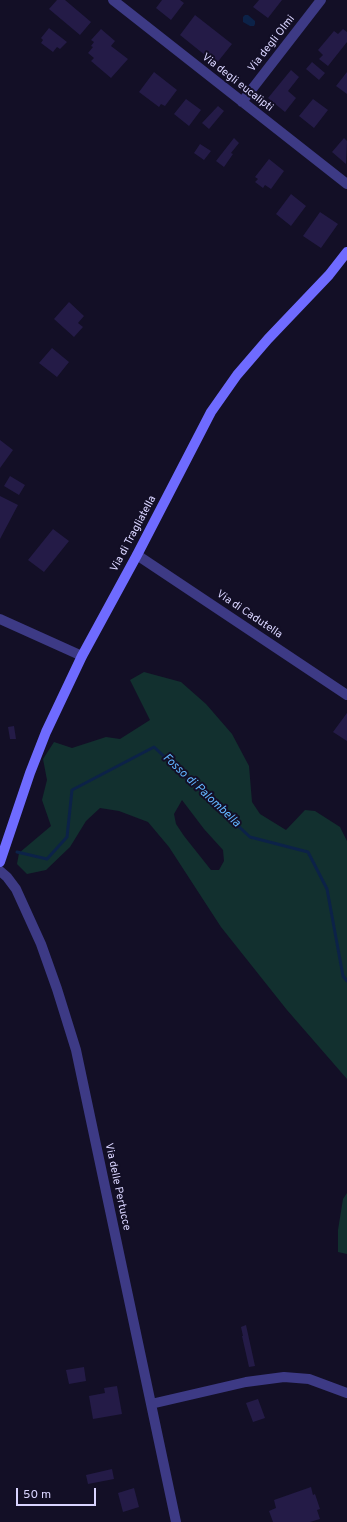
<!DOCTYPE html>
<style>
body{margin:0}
#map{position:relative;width:347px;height:1522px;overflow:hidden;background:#130f26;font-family:Overpass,sans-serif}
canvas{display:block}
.scale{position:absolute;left:16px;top:1488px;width:80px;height:18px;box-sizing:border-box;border:2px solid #d9d4ff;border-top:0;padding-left:5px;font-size:12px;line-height:14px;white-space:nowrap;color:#d9d4ff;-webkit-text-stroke:3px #130f26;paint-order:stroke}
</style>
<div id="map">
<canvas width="347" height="1522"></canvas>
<div class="scale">50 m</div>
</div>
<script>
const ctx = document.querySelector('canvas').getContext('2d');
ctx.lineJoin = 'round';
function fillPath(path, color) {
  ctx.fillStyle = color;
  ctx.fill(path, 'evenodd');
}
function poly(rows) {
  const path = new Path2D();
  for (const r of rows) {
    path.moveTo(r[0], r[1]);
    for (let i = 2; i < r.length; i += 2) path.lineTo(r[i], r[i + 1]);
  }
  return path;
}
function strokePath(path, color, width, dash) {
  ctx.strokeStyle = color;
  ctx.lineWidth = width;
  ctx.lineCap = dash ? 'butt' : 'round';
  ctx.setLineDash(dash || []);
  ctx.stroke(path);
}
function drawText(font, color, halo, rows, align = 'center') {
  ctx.font = font + ' Overpass,sans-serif';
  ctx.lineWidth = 4;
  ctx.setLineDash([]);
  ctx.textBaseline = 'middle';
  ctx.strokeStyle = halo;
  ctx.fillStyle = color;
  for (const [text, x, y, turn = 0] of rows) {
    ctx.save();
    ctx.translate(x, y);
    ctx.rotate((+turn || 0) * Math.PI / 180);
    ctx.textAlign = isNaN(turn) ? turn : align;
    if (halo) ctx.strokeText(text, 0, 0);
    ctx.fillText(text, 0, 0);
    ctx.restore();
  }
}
fillPath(poly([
 [144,672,181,682,206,704,232,734,249,766,252,802,260,814,286,830,305,810,315,811,340,827,347,841,347,1079,287,1010,221,927,169,847,148,822,119,811,100,808,86,821,70,847,46,870,27,874,17,864,19,853,51,826,42,800,47,780,43,759,54,742,72,748,106,737,120,739,150,720,130,680],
 [182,800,204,829,223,850,224,861,219,870,211,870,184,836,176,824,174,814],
 [347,1193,347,1254,338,1252,338,1230,343,1199]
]), '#12302f');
fillPath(poly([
 [245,15,248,15,255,21,255,24,254,26,250,26,243,22,243,17]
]), '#0c2248');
strokePath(poly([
 [17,852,47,859,67,837,72,790,154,747,250,837,308,852,327,889,343,976,347,981]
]), '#0c2248', 3);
fillPath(poly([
 [57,0,65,0,91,22,80,35,49,9],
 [162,0,180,0,184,3,171,20,156,8],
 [259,0,282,0,268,18,253,7],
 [195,15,232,44,216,64,180,35],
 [49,28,67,42,60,49,57,47,53,52,41,43,43,40,41,38],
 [101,29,115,41,111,46,128,59,111,78,91,61,94,58,88,53,93,47,91,46,94,42,91,40],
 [343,29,347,32,347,42,328,66,319,59,323,55,318,50,334,31,338,34],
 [312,62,325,73,319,80,306,69],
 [291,70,299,77,288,91,296,98,285,112,268,98],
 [154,72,177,90,165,106,161,104,159,107,139,92],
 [347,72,347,94,336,86],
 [186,99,201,110,189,126,174,114],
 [313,99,328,110,314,128,299,116],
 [218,106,224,111,209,129,202,123],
 [234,138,239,143,231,153,233,154,224,167,216,161],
 [344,138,347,141,346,164,332,152],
 [200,144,211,151,204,160,194,153],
 [269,159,284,171,271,189,265,185,263,188,255,182,258,179,255,177],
 [291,194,306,206,291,226,276,214],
 [320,212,338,224,321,248,303,236],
 [69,302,84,316,78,323,83,327,74,337,54,319],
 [52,348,69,362,57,377,39,363],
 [0,440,13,450,0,468],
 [10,476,25,485,19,495,4,486],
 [0,496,18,505,0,539],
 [53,529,69,541,44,572,28,560],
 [347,713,347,741,333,732],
 [14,726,16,739,10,739,8,727],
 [246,1325,255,1366,249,1367,242,1336,243,1336,241,1327],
 [84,1367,86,1381,69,1384,66,1370],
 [117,1386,122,1414,93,1419,89,1396,105,1393,104,1388],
 [258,1399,265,1418,253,1422,246,1403],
 [112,1469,114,1479,88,1484,86,1475],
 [311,1487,313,1495,315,1494,320,1509,317,1510,320,1519,310,1522,273,1522,269,1511,276,1508,274,1500],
 [134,1488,139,1507,123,1512,118,1493]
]), '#241b47');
strokePath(poly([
 [113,0,347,184],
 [242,102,321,0],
 [137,555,347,695],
 [0,619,82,656],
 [0,871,7,877,16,889,41,944,57,989,76,1050,176,1522],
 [151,1404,246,1382,284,1377,309,1379,347,1393]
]), '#3d3a85', 10);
strokePath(poly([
 [0,862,30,773,46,732,82,656,137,555,211,412,237,375,268,339,329,275,347,252]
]), '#6f6bff', 10);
drawText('11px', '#d9d4ff', '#130f26', [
 ["Via degli Olmi",272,44,-52],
 ["Via degli eucalipti",237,83,38],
 ["Via di Tragliatella",134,534,-62],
 ["Via di Cadutella",249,615,34],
 ["Via delle Pertucce",117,1187,78]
]);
drawText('italic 12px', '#62b6ff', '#130f26', [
 ["Fosso di Palombella",201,791,43]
]);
</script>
